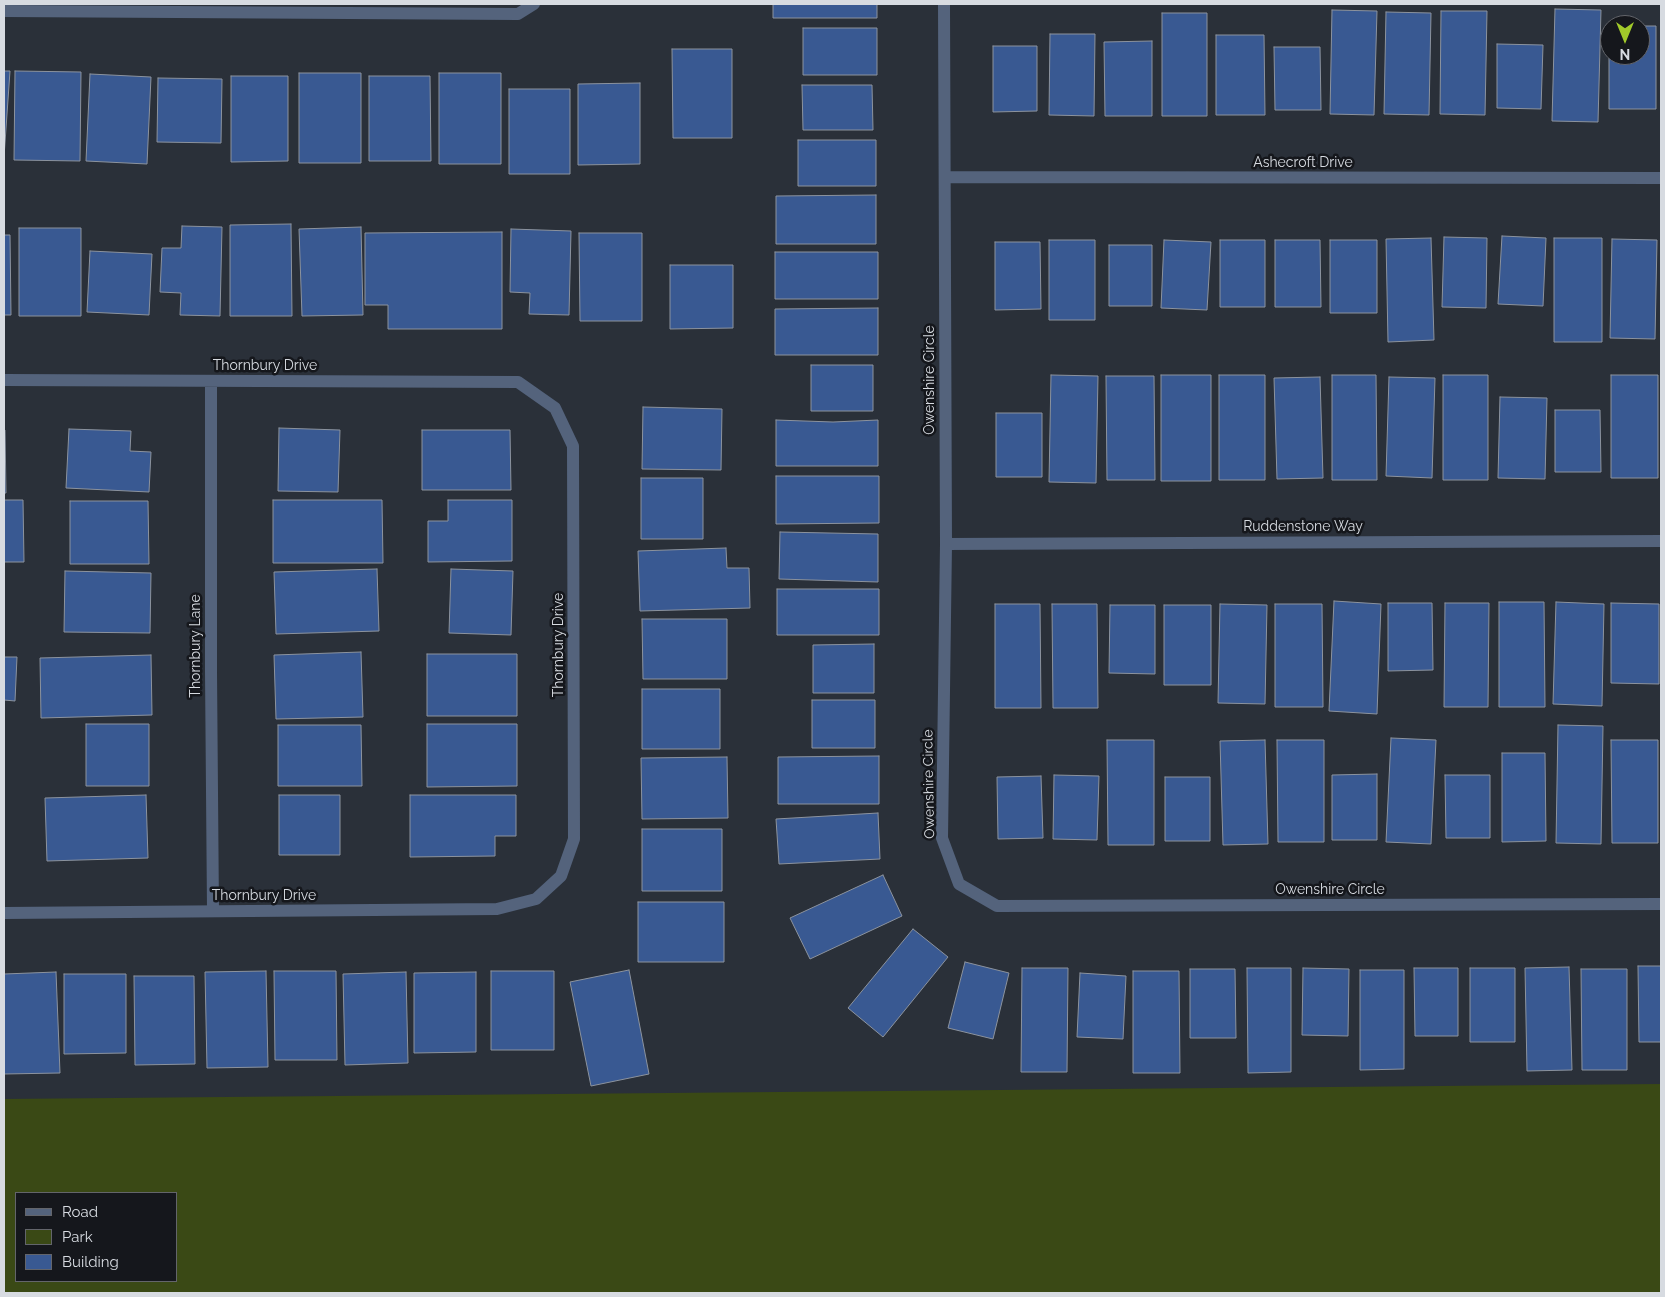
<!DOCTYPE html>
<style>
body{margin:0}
#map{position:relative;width:1665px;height:1297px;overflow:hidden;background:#2a3039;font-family:Raleway,sans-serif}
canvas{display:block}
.frame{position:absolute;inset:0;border:5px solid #d7dbe1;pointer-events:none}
.legend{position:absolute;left:15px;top:1192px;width:162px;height:90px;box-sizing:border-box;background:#15171c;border:1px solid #63656b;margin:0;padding:6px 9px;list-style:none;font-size:15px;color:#d7dbe1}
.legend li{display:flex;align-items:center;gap:10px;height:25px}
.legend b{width:25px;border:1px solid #63656b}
.north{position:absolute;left:1600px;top:15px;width:50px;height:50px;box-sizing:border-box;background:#15171c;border:1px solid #63656b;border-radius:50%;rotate:180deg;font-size:14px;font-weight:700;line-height:20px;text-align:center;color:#d7dbe1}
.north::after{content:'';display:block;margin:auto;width:18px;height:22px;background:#a1c92a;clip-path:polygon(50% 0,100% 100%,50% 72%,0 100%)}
</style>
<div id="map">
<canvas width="1665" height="1297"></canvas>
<div class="frame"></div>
<ul class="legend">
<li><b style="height:6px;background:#54637c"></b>Road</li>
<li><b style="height:14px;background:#3a4915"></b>Park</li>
<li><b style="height:14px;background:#395992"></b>Building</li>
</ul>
<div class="north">N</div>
</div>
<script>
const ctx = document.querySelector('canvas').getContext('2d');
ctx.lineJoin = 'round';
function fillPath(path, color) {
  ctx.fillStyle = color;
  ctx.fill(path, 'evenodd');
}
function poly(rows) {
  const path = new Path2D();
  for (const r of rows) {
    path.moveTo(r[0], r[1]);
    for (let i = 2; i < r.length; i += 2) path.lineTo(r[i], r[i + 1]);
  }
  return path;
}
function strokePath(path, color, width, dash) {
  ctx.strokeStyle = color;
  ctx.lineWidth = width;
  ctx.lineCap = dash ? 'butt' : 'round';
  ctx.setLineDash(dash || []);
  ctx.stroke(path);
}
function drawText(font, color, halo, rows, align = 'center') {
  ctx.font = font + ' Raleway,sans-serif';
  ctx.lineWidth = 5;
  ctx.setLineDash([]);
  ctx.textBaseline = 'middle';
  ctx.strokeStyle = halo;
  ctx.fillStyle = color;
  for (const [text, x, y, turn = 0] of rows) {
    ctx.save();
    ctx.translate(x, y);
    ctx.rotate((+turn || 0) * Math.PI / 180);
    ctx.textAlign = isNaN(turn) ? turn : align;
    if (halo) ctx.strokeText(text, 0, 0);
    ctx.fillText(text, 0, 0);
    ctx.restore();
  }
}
fillPath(poly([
 [1661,1084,1661,1293,4,1293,4,1099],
 [16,1193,176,1193,176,1281,16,1281]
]), '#3a4915');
const building = poly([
 [773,4,877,4,877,18,773,18,773,4],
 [1555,9,1601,10,1598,122,1552,121,1555,9],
 [1332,10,1377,11,1374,115,1330,114,1332,10],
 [1441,11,1487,11,1485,115,1440,114,1441,11],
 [1386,12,1431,13,1429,115,1384,114,1386,12],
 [1162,13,1207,13,1207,116,1162,116,1162,13],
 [1609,26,1610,55,1640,55,1640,26,1656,26,1656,109,1609,109,1609,26],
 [803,28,877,28,877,75,803,75,803,28],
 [1050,34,1095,34,1094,116,1049,115,1050,34],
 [1216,35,1264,35,1265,115,1216,115,1216,35],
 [1152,41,1152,116,1105,116,1104,42,1152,41],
 [1497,44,1543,45,1541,109,1497,108,1497,44],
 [993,46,1037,46,1037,111,993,112,993,46],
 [1274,47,1320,47,1321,110,1275,110,1274,47],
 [672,49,732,49,732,138,673,138,672,49],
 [4,71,10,71,4,157,4,71],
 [15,71,81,72,80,161,14,160,15,71],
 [299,73,361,73,361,163,299,163,299,73],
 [439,73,501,73,501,164,439,164,439,73],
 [90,74,151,77,147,164,86,161,90,74],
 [231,76,288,76,288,161,231,162,231,76],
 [369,76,430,76,431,161,369,161,369,76],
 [158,78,222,79,221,143,157,142,158,78],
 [640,83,640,164,578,165,578,84,640,83],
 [802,85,872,85,873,130,803,130,802,85],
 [509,89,570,89,570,174,509,174,509,89],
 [798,140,876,140,876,186,798,186,798,140],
 [876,195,876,244,776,244,776,196,876,195],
 [291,224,292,316,230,316,230,225,291,224],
 [182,226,222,227,220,316,180,315,181,293,160,292,162,248,181,248,182,226],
 [361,227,363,315,302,316,299,229,361,227],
 [19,228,81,228,81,316,19,316,19,228],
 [511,229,571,231,569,315,529,314,530,293,510,292,511,229],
 [502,232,502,329,388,329,388,305,365,305,365,233,502,232],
 [579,233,642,233,642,321,580,321,579,233],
 [4,235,10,235,11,315,4,315,4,235],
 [1502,236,1546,238,1543,306,1498,304,1502,236],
 [1444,237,1487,238,1486,308,1442,307,1444,237],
 [1431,238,1434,340,1388,342,1386,239,1431,238],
 [1554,238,1602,238,1602,342,1554,342,1554,238],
 [1612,239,1657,240,1655,339,1610,338,1612,239],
 [1049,240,1095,240,1095,320,1049,320,1049,240],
 [1164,240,1211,242,1207,310,1161,308,1164,240],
 [1220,240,1265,240,1265,307,1220,307,1220,240],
 [1275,240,1320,240,1321,307,1275,307,1275,240],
 [1330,240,1377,240,1377,313,1330,313,1330,240],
 [995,242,1040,242,1041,309,995,310,995,242],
 [1109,245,1152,245,1152,306,1109,306,1109,245],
 [90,251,152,254,149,315,87,312,90,251],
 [775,252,878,252,878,299,775,299,775,252],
 [670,265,733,265,733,328,670,329,670,265],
 [878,308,878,355,775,355,775,309,878,308],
 [811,365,873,365,873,411,811,411,811,365],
 [1051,375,1098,376,1096,483,1049,482,1051,375],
 [1161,375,1211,375,1211,481,1161,481,1161,375],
 [1219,375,1265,375,1265,480,1219,480,1219,375],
 [1332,375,1376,375,1377,480,1332,480,1332,375],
 [1443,375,1488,375,1488,480,1443,480,1443,375],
 [1611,375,1658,375,1658,478,1611,478,1611,375],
 [1106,376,1154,376,1155,480,1107,480,1106,376],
 [1320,377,1323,478,1277,479,1274,378,1320,377],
 [1389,377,1435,378,1432,478,1386,476,1389,377],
 [1500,397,1547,398,1545,479,1498,478,1500,397],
 [643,407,722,409,721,470,642,469,643,407],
 [1555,410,1600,410,1601,472,1555,472,1555,410],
 [996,413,1042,413,1042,477,996,477,996,413],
 [776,420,833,422,878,420,878,466,776,466,776,420],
 [279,428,340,430,338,492,278,491,279,428],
 [69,429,131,431,130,451,151,452,149,492,66,488,69,429],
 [4,430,5,430,6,493,4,493,4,430],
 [422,430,510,430,511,490,422,490,422,430],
 [776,476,879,476,879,523,776,524,776,476],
 [641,478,703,478,703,539,641,539,641,478],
 [4,500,23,500,24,562,4,562,4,500],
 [273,500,382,500,383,563,273,563,273,500],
 [448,500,512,500,512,561,428,562,428,521,448,521,448,500],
 [70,501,148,501,149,564,70,564,70,501],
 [780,532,878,534,878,582,779,579,780,532],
 [726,548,727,568,749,568,750,608,640,611,638,551,726,548],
 [377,569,379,631,276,634,274,572,377,569],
 [451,569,513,571,511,635,449,633,451,569],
 [65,571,151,573,150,633,64,632,65,571],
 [777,589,879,589,879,635,777,635,777,589],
 [1334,601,1381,604,1377,714,1329,711,1334,601],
 [1499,602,1544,602,1545,707,1499,707,1499,602],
 [1556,602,1604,604,1602,706,1553,704,1556,602],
 [1388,603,1432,603,1433,670,1388,671,1388,603],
 [1445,603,1489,603,1488,707,1444,707,1445,603],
 [1611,603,1659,604,1659,684,1611,683,1611,603],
 [995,604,1040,604,1041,708,995,708,995,604],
 [1052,604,1097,604,1098,708,1053,708,1052,604],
 [1220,604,1267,605,1265,704,1218,703,1220,604],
 [1275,604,1322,604,1323,707,1275,707,1275,604],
 [1110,605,1155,605,1155,674,1109,673,1110,605],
 [1164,605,1211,605,1211,685,1164,685,1164,605],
 [642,619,727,619,727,679,643,679,642,619],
 [874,644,874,693,813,693,813,645,874,644],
 [361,652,363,717,276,719,274,655,361,652],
 [427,654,517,654,517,716,427,716,427,654],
 [151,655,152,715,41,718,40,658,151,655],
 [4,657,17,657,15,701,4,700,4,657],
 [642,689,720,689,720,749,642,749,642,689],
 [812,700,875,700,875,748,812,748,812,700],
 [86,724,149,724,149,786,86,786,86,724],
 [427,724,517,724,517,786,427,787,427,724],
 [278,725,361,725,362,786,278,786,278,725],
 [1558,725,1603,726,1601,844,1556,843,1558,725],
 [1391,738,1436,740,1431,844,1386,842,1391,738],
 [1107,740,1154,740,1154,845,1108,845,1107,740],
 [1265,740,1268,844,1223,845,1220,741,1265,740],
 [1277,740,1324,740,1324,842,1278,842,1277,740],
 [1611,740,1658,740,1658,843,1612,843,1611,740],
 [1502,753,1545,753,1546,841,1502,842,1502,753],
 [879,756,879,804,778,804,778,757,879,756],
 [727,757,728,818,642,819,641,758,727,757],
 [1377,774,1377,840,1332,840,1332,775,1377,774],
 [1054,775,1099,776,1097,840,1053,839,1054,775],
 [1445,775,1490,775,1490,838,1446,838,1445,775],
 [1041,776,1043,838,998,839,997,777,1041,776],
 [1165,777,1210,777,1210,841,1165,841,1165,777],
 [146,795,148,858,47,861,45,798,146,795],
 [279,795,340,795,340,855,279,855,279,795],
 [410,795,516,795,516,836,495,836,495,856,410,857,410,795],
 [878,813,880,859,779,864,776,819,878,813],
 [642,829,722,829,722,891,642,891,642,829],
 [883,875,902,916,810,959,790,918,883,875],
 [638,902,724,902,724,962,638,962,638,902],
 [913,929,948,957,883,1037,848,1008,913,929],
 [965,962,1009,973,993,1039,948,1028,965,962],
 [1638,966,1661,966,1661,1042,1639,1042,1638,966],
 [1569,967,1572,1070,1527,1071,1525,968,1569,967],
 [1022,968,1068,968,1067,1072,1021,1072,1022,968],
 [1247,968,1291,968,1291,1072,1248,1073,1247,968],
 [1303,968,1349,969,1348,1036,1302,1035,1303,968],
 [1414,968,1458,968,1458,1036,1415,1036,1414,968],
 [1470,968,1515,968,1515,1042,1470,1042,1470,968],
 [1190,969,1235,969,1236,1038,1190,1038,1190,969],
 [1581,969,1627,969,1627,1070,1582,1070,1581,969],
 [629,970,649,1074,591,1086,570,982,629,970],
 [1360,970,1404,970,1404,1069,1360,1070,1360,970],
 [266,971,268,1067,207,1068,205,972,266,971],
 [274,971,336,971,337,1060,275,1060,274,971],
 [491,971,554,971,554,1050,491,1050,491,971],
 [1133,971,1179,971,1180,1073,1133,1073,1133,971],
 [56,972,60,1073,4,1074,4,974,56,972],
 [406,972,408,1063,345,1065,343,974,406,972],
 [476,972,476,1052,414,1053,414,973,476,972],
 [1080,973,1126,976,1123,1039,1077,1037,1080,973],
 [64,974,126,974,126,1053,64,1054,64,974],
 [134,976,194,976,195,1064,135,1065,134,976]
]);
fillPath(building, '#395992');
strokePath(building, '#8c939e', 1);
strokePath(poly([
 [944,4,946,544,942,838,959,884,997,906,1661,904],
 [4,11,518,14,534,4],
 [945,177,1661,178],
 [4,380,518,382,555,408,573,446,574,839,561,876,536,899,497,909,4,913],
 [211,381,211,672,213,911],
 [946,544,1661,541]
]), '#54637c', 12);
drawText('14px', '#d7dbe1', '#15171c', [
 ["Ashecroft Drive",1303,163],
 ["Thornbury Drive",265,366],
 ["Owenshire Circle",930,380,-90],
 ["Ruddenstone Way",1303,527],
 ["Thornbury Drive",559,645,-90],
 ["Thornbury Lane",196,646,-90],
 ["Owenshire Circle",929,784,-91],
 ["Owenshire Circle",1330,890],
 ["Thornbury Drive",264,896]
]);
</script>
